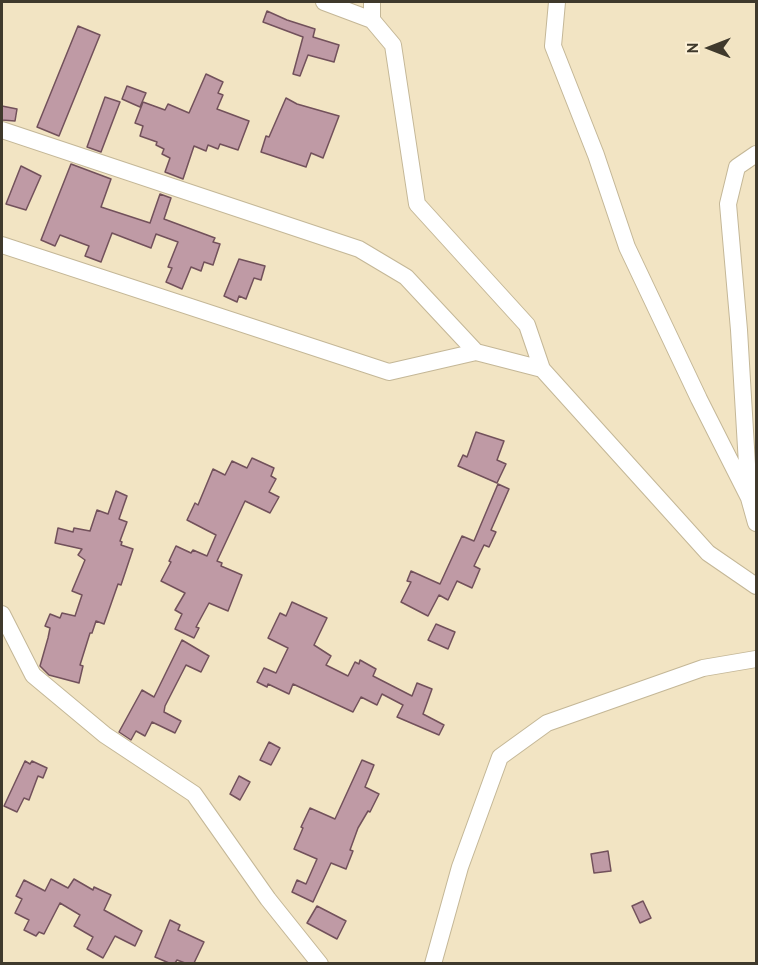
<!DOCTYPE html>
<style>
body{margin:0}
#map{position:relative;width:758px;height:965px;overflow:hidden;background:#f2e4c3;font-family:"PT Sans",sans-serif}
canvas{display:block}
.frame{position:absolute;inset:0;border:3px solid #3f392c;pointer-events:none}
.north{position:absolute;left:680px;top:18px;width:60px;height:60px;-webkit-text-stroke:4px #fdf1d7;paint-order:stroke;rotate:270deg;font-size:16px;font-weight:700;line-height:24px;text-align:center;color:#3f392c}
.north::after{content:'';display:block;margin:auto;width:21px;height:27px;background:#3f392c;clip-path:polygon(50% 0,100% 100%,50% 72%,0 100%)}
</style>
<div id="map">
<canvas width="758" height="965"></canvas>
<div class="frame"></div>
<div class="north">N</div>
</div>
<script>
const ctx = document.querySelector('canvas').getContext('2d');
ctx.lineJoin = 'round';
function fillPath(path, color) {
  ctx.fillStyle = color;
  ctx.fill(path, 'evenodd');
}
function poly(rows) {
  const path = new Path2D();
  for (const r of rows) {
    path.moveTo(r[0], r[1]);
    for (let i = 2; i < r.length; i += 2) path.lineTo(r[i], r[i + 1]);
  }
  return path;
}
function strokePath(path, color, width, dash) {
  ctx.strokeStyle = color;
  ctx.lineWidth = width;
  ctx.lineCap = dash ? 'butt' : 'round';
  ctx.setLineDash(dash || []);
  ctx.stroke(path);
}
const building = poly([
 [267,11,287,20,315,29,313,37,339,45,334,62,308,55,300,76,293,74,303,37,263,22,267,11],
 [78,26,100,35,59,136,37,127,78,26],
 [206,74,223,82,218,93,223,95,217,109,249,121,238,150,220,144,218,149,208,145,206,151,194,146,183,179,165,172,170,158,162,154,164,149,156,145,157,142,140,136,143,126,135,123,143,102,165,110,168,104,189,113,206,74],
 [127,86,146,93,140,107,122,99,127,86],
 [105,97,120,102,101,152,87,147,105,97],
 [286,98,297,104,339,116,323,158,311,153,306,167,261,152,266,136,269,137,286,98],
 [2,106,17,109,15,121,2,120,2,106],
 [71,164,111,179,101,207,150,223,160,194,171,198,164,219,215,238,213,242,220,244,213,265,204,262,201,271,191,267,182,289,166,282,172,268,168,267,178,242,156,234,151,248,112,233,101,262,85,256,89,246,60,235,55,246,41,240,71,164],
 [21,166,41,176,26,210,6,204,21,166],
 [239,259,265,266,261,280,254,278,246,299,239,296,237,302,224,296,239,259],
 [476,432,504,441,497,460,506,464,497,483,458,466,463,455,467,457,476,432],
 [252,458,274,468,271,476,276,479,269,492,279,497,270,513,245,501,217,561,222,563,221,566,242,575,228,611,209,603,196,627,199,628,194,638,175,629,182,614,175,610,185,593,161,581,171,562,169,561,176,546,191,553,193,550,207,556,216,535,187,520,195,503,198,505,213,469,225,475,232,461,247,468,252,458],
 [498,484,509,489,491,530,496,532,489,547,484,545,474,566,480,569,472,588,457,581,448,600,439,595,428,616,401,602,411,582,407,581,411,571,440,584,462,536,474,541,498,484],
 [116,491,127,496,119,519,127,522,120,541,122,542,121,545,133,549,121,585,118,584,104,624,96,621,92,633,90,633,80,665,83,666,79,683,49,675,40,666,48,638,50,628,45,626,50,614,60,618,62,613,75,616,82,595,72,591,85,560,78,555,82,549,55,543,58,528,73,532,74,528,90,531,97,510,108,514,116,491],
 [292,602,327,618,314,645,331,656,326,665,348,676,355,662,359,664,360,660,376,669,373,676,412,696,417,683,432,689,423,714,444,725,439,735,397,717,403,705,382,694,377,705,361,697,353,712,293,684,289,694,268,684,267,687,257,682,264,668,276,673,288,648,268,638,280,613,286,616,292,602],
 [436,624,455,632,448,649,428,640,436,624],
 [182,640,209,656,201,672,186,665,165,706,164,712,181,721,175,733,152,722,145,736,136,731,131,740,119,732,142,690,154,697,182,640],
 [269,742,280,748,271,765,260,760,269,742],
 [362,760,374,765,365,787,379,794,370,812,368,811,358,828,350,850,353,851,346,869,331,863,313,902,292,892,297,880,306,884,317,859,294,849,303,828,301,827,310,808,335,819,362,760],
 [25,761,30,764,32,761,47,768,43,778,38,776,29,800,24,798,17,812,4,806,25,761],
 [239,776,250,782,240,800,230,794,239,776],
 [608,851,611,871,594,873,591,854,608,851],
 [51,879,68,888,74,879,93,890,94,887,111,895,104,910,142,931,135,946,115,936,103,958,87,949,93,937,74,926,80,915,60,903,44,934,39,932,36,936,24,930,29,920,15,913,22,899,16,896,24,880,45,891,51,879],
 [643,901,651,918,640,923,632,906,643,901],
 [317,906,346,921,337,939,307,923,317,906],
 [170,920,180,925,178,930,204,942,194,963,185,963,177,960,175,963,169,963,155,957,170,920]
]);
fillPath(building, '#bf9aa5');
strokePath(building, '#72515b', 1.5);
const minor = poly([
 [324,2,372,20,393,45,417,204,527,325,542,369],
 [372,2,372,20],
 [557,2,553,46,596,155,627,247,699,399,749,498],
 [2,130,359,249,406,277,476,352,542,369,708,553,756,586],
 [756,154,737,167,728,204,739,330,749,498,756,523],
 [2,245,389,372,476,352],
 [2,614,33,675,105,735,194,794,268,899,320,964],
 [433,964,460,867,500,757,547,723,703,668,756,659]
]);
strokePath(minor, '#c4b797', 18);
strokePath(minor, '#fff', 16);
</script>
